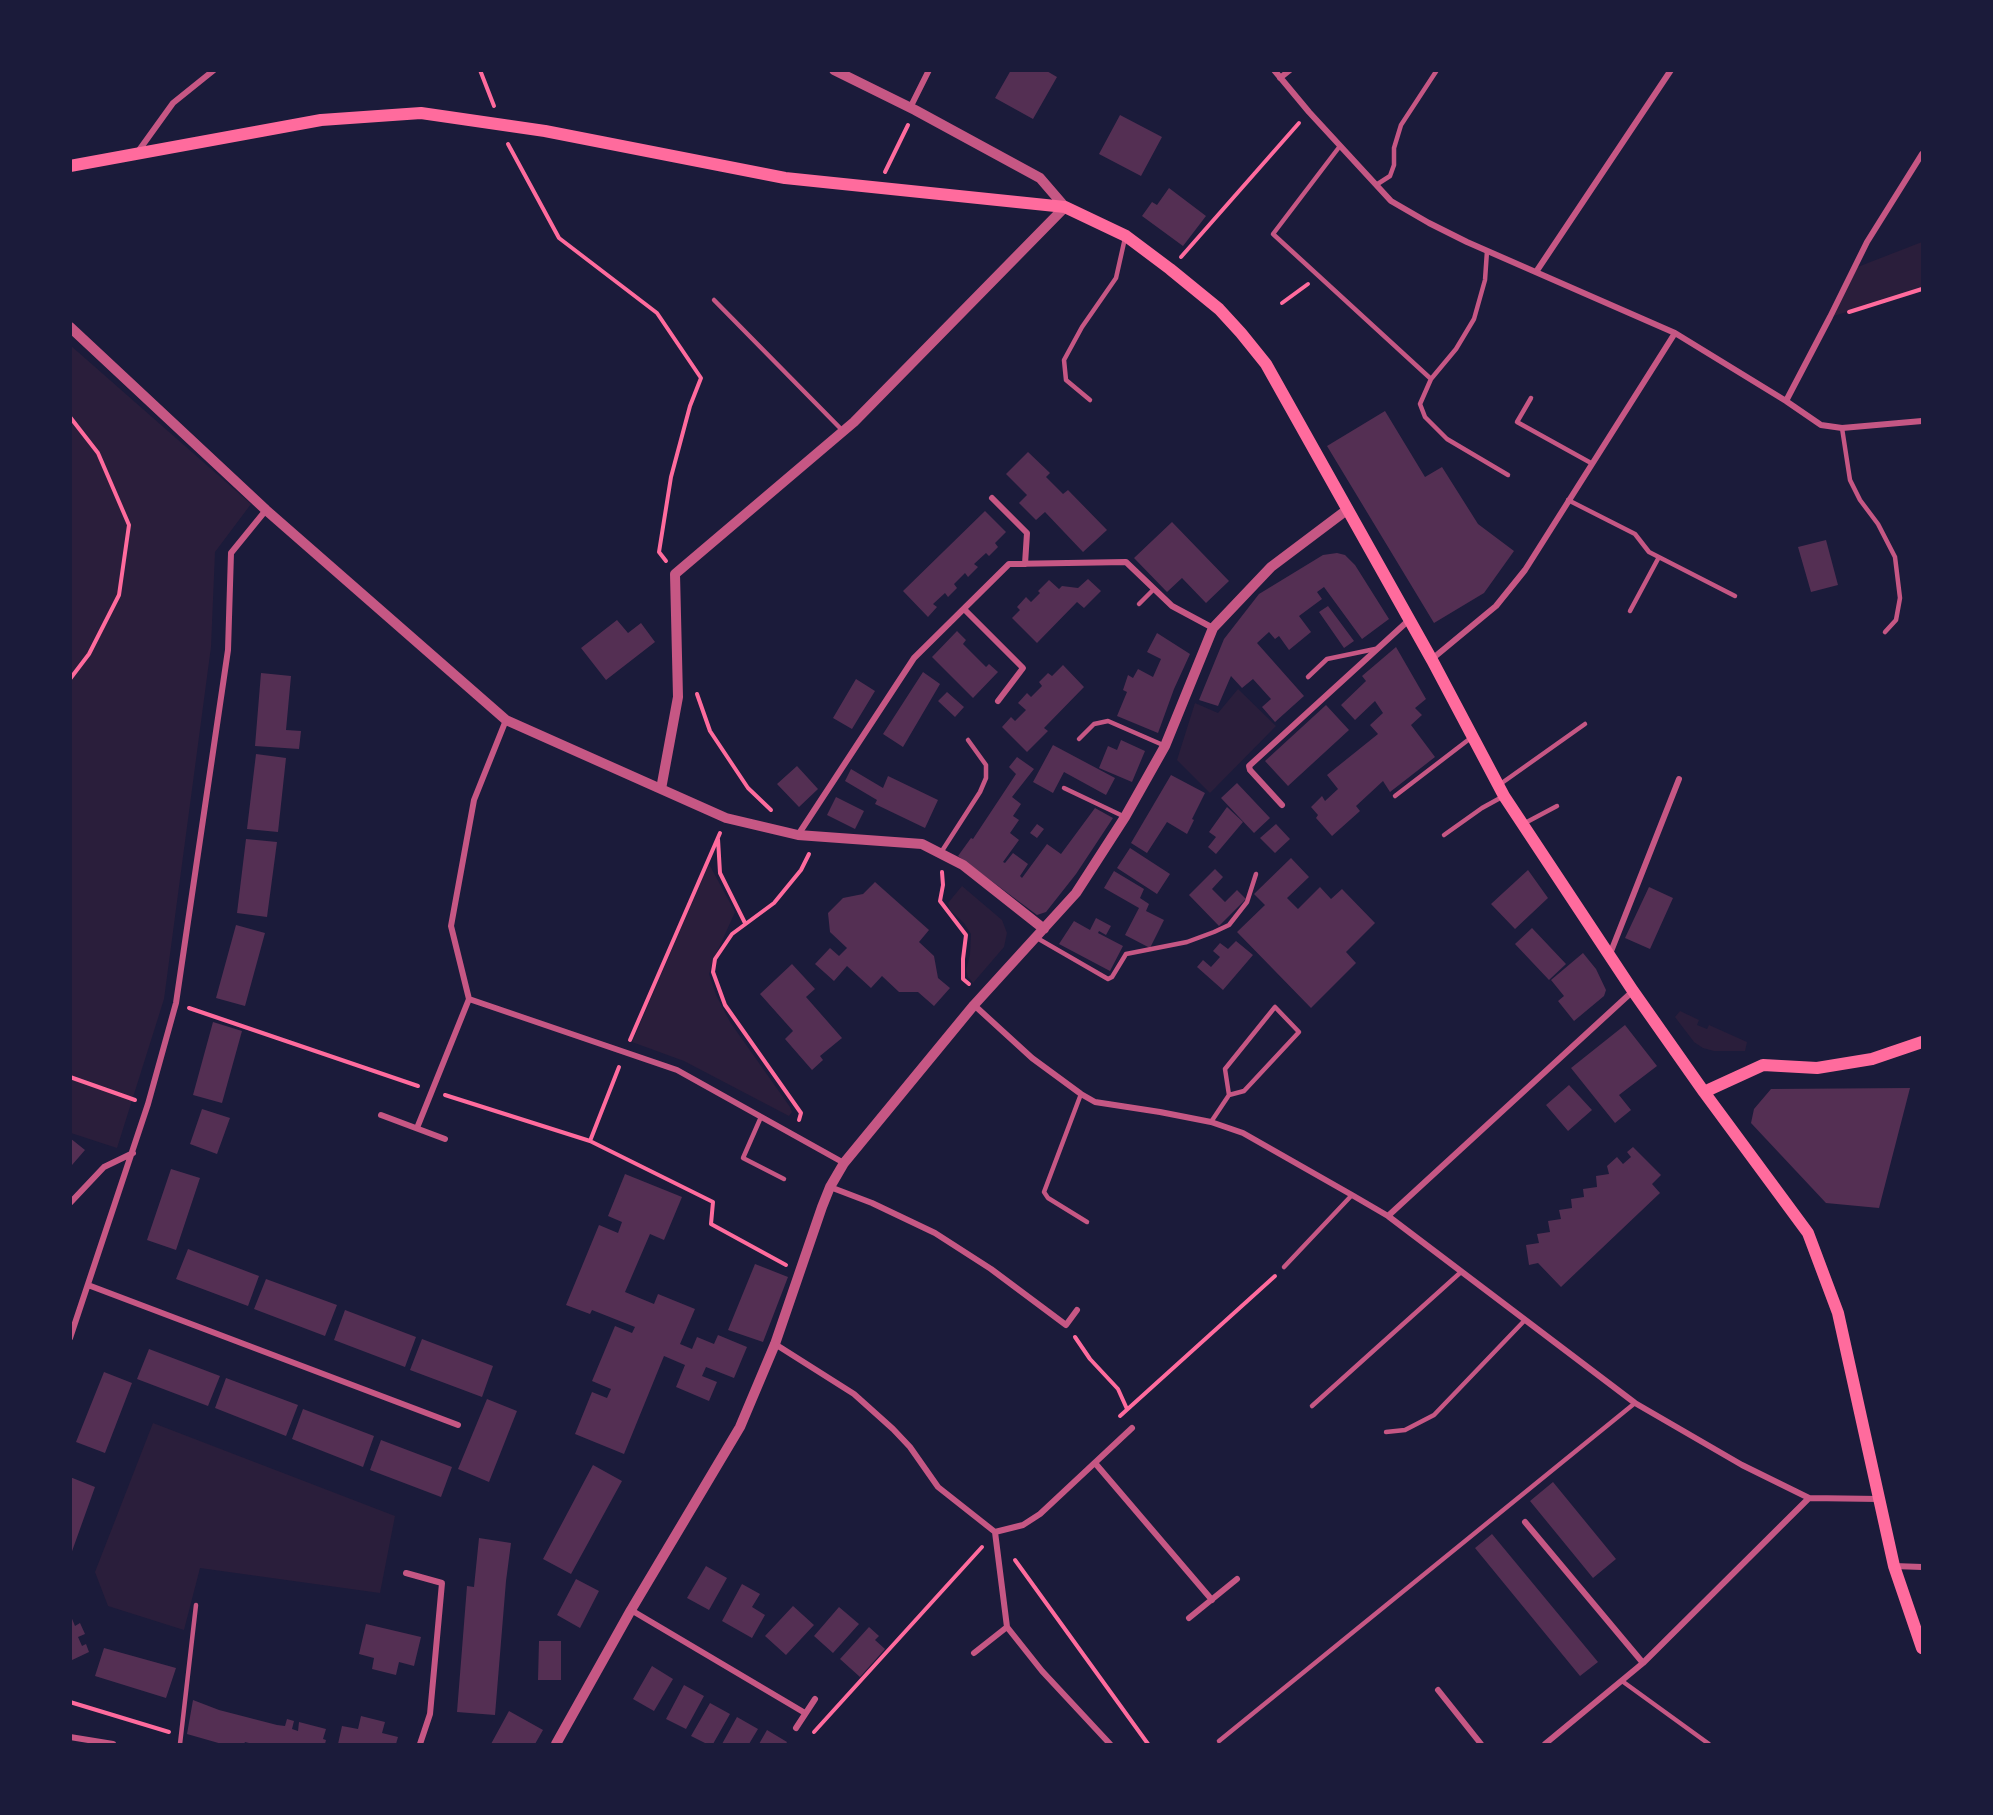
<!DOCTYPE html>
<style>
body{margin:0}
#map{position:relative;width:1993px;height:1815px;overflow:hidden;background:#1b1b3a;font-family:"IBM Plex Sans",sans-serif}
canvas{display:block}
.frame{position:absolute;inset:0;border:72px solid #1b1b3a;pointer-events:none}
</style>
<div id="map">
<canvas width="1993" height="1815"></canvas>
<div class="frame"></div>
</div>
<script>
const ctx = document.querySelector('canvas').getContext('2d');
ctx.lineJoin = 'round';
function fillPath(path, color) {
  ctx.fillStyle = color;
  ctx.fill(path, 'evenodd');
}
function poly(rows) {
  const path = new Path2D();
  for (const r of rows) {
    path.moveTo(r[0], r[1]);
    for (let i = 2; i < r.length; i += 2) path.lineTo(r[i], r[i + 1]);
  }
  return path;
}
function strokePath(path, color, width, dash) {
  ctx.strokeStyle = color;
  ctx.lineWidth = width;
  ctx.lineCap = dash ? 'butt' : 'round';
  ctx.setLineDash(dash || []);
  ctx.stroke(path);
}
fillPath(poly([
 [1922,242,1922,289,1830,317,1855,268],
 [70,345,251,504,215,552,211,647,164,999,117,1148,71,1133],
 [1238,689,1276,726,1210,793,1177,760,1195,703,1218,713],
 [709,864,735,912,713,961,709,974,716,995,730,1022,790,1107,792,1112,789,1116,684,1061,632,1042],
 [962,886,1002,920,1007,933,1004,947,973,983,968,977,966,970,970,955,971,934,964,923,950,910,948,903],
 [1680,1011,1699,1020,1697,1025,1707,1029,1709,1025,1747,1042,1745,1051,1714,1051,1703,1048,1694,1042,1675,1017],
 [153,1423,395,1516,380,1593,200,1568,184,1630,108,1606,95,1572]
]), '#2a1e3b');
fillPath(poly([
 [1011,70,1045,70,1057,77,1033,119,995,98],
 [1120,115,1162,137,1141,176,1099,154],
 [1169,188,1206,216,1183,246,1142,216,1152,202,1157,205],
 [1385,411,1425,477,1442,467,1478,524,1514,551,1484,593,1434,623,1327,446],
 [1028,452,1050,473,1046,477,1063,494,1068,490,1107,530,1083,552,1045,512,1036,520,1019,503,1027,495,1006,474],
 [985,511,1006,532,995,543,998,547,989,556,986,553,974,564,978,567,968,577,965,573,954,584,957,588,948,597,945,593,933,604,937,607,928,617,903,591],
 [1172,522,1229,581,1206,603,1182,578,1167,592,1134,558],
 [1826,540,1838,585,1811,592,1798,547],
 [1337,553,1345,555,1355,565,1389,619,1362,639,1324,587,1317,592,1322,599,1299,616,1311,632,1289,650,1279,636,1275,639,1269,632,1257,643,1304,696,1275,722,1262,707,1271,699,1253,679,1242,688,1231,676,1218,706,1199,700,1224,639,1259,594,1323,555],
 [1088,579,1101,591,1084,608,1077,602,1037,643,1012,618,1020,610,1017,607,1026,597,1031,602,1040,593,1038,591,1049,580,1059,589,1062,586,1078,588],
 [1328,606,1354,641,1344,648,1319,612],
 [617,620,628,633,641,623,655,642,606,680,581,648],
 [957,631,966,640,963,644,986,667,989,664,998,672,973,698,932,657],
 [1157,633,1190,654,1174,689,1158,733,1117,716,1127,692,1123,690,1128,675,1133,678,1138,669,1153,677,1161,659,1147,652],
 [1396,647,1426,699,1415,708,1422,715,1411,725,1435,757,1390,792,1383,781,1356,806,1360,811,1332,836,1316,818,1318,815,1311,807,1322,796,1325,801,1338,789,1327,775,1378,734,1370,725,1383,713,1375,701,1355,720,1341,705,1366,681,1362,676],
 [1063,665,1084,687,1044,728,1048,731,1027,752,1002,727,1011,717,1015,721,1026,710,1018,703,1027,693,1031,697,1042,686,1039,682,1048,673,1052,676],
 [923,672,940,684,903,747,883,734],
 [261,673,291,676,286,730,301,731,299,749,255,746],
 [856,679,875,691,852,729,833,718],
 [947,692,964,707,955,717,938,701],
 [1326,705,1349,730,1288,786,1265,761],
 [1121,740,1145,751,1132,782,1099,768,1108,746,1117,750],
 [1053,745,1115,778,1106,795,1064,772,1053,793,1033,782],
 [256,754,286,758,278,832,247,829],
 [1017,757,1034,769,1012,797,1021,804,1013,816,1019,820,1010,833,1019,840,1003,862,1005,863,1013,853,1028,864,1020,876,1022,878,1047,844,1061,854,1095,808,1113,818,1076,874,1046,912,1037,915,958,856,971,838,973,839,1016,774,1009,767],
 [797,766,818,789,799,807,777,784],
 [851,769,883,788,888,776,938,800,925,828,875,804,877,800,845,781],
 [1171,775,1205,793,1192,819,1194,820,1187,834,1167,822,1147,853,1131,843],
 [1237,783,1270,818,1254,833,1221,798],
 [836,797,864,811,855,829,827,815],
 [1227,807,1243,822,1216,854,1208,847,1216,837,1209,832],
 [1037,824,1044,829,1037,838,1030,833],
 [1276,824,1290,839,1275,853,1260,838],
 [246,839,277,842,267,917,237,913],
 [1130,848,1170,874,1157,894,1117,868],
 [1291,858,1309,877,1287,898,1298,909,1320,887,1331,899,1342,889,1375,923,1346,952,1356,963,1311,1008,1237,932,1265,905,1254,894],
 [1215,869,1223,877,1212,889,1225,902,1237,890,1246,899,1219,926,1189,895],
 [1528,870,1548,898,1515,929,1491,904],
 [1114,871,1144,889,1140,898,1149,904,1146,911,1164,920,1150,948,1125,935,1139,908,1104,888],
 [875,882,929,930,919,942,934,956,938,978,950,988,934,1006,918,992,899,992,882,976,871,988,847,966,834,981,815,964,830,948,839,956,847,948,830,932,828,913,843,898,863,894],
 [1649,887,1673,898,1650,949,1625,938],
 [1096,918,1111,926,1106,935,1099,931,1098,933,1123,946,1110,971,1059,944,1074,921,1090,930],
 [236,925,265,933,245,1006,216,998],
 [1532,928,1566,964,1549,980,1515,944],
 [1236,941,1253,955,1223,990,1197,967,1203,960,1211,967,1220,957,1213,951,1220,943,1228,949],
 [1583,953,1596,969,1606,990,1604,996,1574,1021,1558,1001,1564,996,1551,980],
 [792,964,815,989,806,997,842,1038,820,1056,823,1060,812,1070,785,1039,793,1031,760,994],
 [213,1022,242,1031,222,1103,193,1095],
 [1625,1025,1657,1066,1619,1095,1631,1110,1615,1123,1571,1068],
 [1569,1085,1592,1110,1568,1131,1546,1105],
 [1910,1088,1879,1208,1826,1203,1751,1123,1754,1109,1771,1089],
 [202,1109,230,1118,217,1154,190,1144],
 [70,1138,85,1150,72,1165,70,1164],
 [1633,1147,1661,1175,1652,1184,1660,1193,1561,1287,1538,1263,1529,1265,1526,1245,1539,1243,1537,1234,1550,1232,1548,1221,1561,1219,1559,1210,1572,1208,1571,1199,1584,1197,1583,1189,1597,1187,1596,1176,1609,1174,1607,1166,1617,1157,1623,1164,1631,1157,1627,1152],
 [171,1169,200,1178,176,1250,147,1240],
 [625,1174,682,1197,664,1240,650,1234,625,1292,654,1304,658,1294,695,1309,680,1344,692,1349,697,1337,714,1344,718,1335,747,1347,734,1378,706,1367,702,1376,717,1382,709,1401,676,1387,685,1365,664,1356,624,1454,575,1434,592,1392,607,1398,611,1389,592,1381,615,1326,632,1333,635,1327,592,1310,590,1314,566,1305,599,1225,618,1233,622,1222,608,1216],
 [188,1249,259,1276,248,1306,176,1279],
 [755,1264,788,1277,763,1342,728,1330],
 [266,1279,337,1305,325,1336,254,1309],
 [345,1310,416,1337,405,1367,334,1340],
 [422,1339,493,1366,482,1397,410,1370],
 [149,1349,220,1376,208,1406,137,1379],
 [104,1372,132,1383,105,1453,76,1442],
 [226,1378,298,1405,286,1436,215,1408],
 [487,1399,517,1411,489,1482,458,1469],
 [303,1409,374,1436,363,1467,292,1439],
 [381,1440,452,1467,441,1497,370,1470],
 [593,1465,622,1481,571,1574,543,1559],
 [70,1477,95,1487,71,1554,70,1554],
 [1553,1482,1616,1559,1593,1578,1530,1501],
 [1492,1534,1598,1662,1580,1676,1475,1548],
 [479,1538,511,1543,506,1581,495,1715,457,1712,467,1586,474,1587],
 [706,1566,727,1578,709,1610,687,1598],
 [576,1579,599,1591,580,1628,557,1615],
 [742,1584,760,1594,752,1607,765,1615,752,1638,722,1621],
 [793,1606,814,1625,786,1655,765,1636],
 [839,1607,859,1624,833,1653,814,1636],
 [70,1614,75,1626,80,1623,85,1634,78,1637,82,1646,86,1644,89,1652,70,1661],
 [366,1624,421,1637,414,1666,399,1662,396,1675,372,1669,374,1658,359,1654],
 [869,1627,879,1636,875,1640,885,1649,860,1677,840,1659],
 [539,1641,561,1641,561,1680,538,1680],
 [104,1648,176,1668,166,1698,95,1676],
 [652,1666,673,1679,654,1711,633,1699],
 [684,1685,704,1696,686,1729,666,1719],
 [193,1700,219,1710,277,1725,285,1726,287,1719,294,1721,292,1729,298,1731,299,1722,326,1729,323,1739,326,1740,325,1744,253,1744,245,1742,244,1744,222,1744,187,1734],
 [710,1703,730,1714,713,1744,707,1744,691,1736],
 [509,1711,543,1730,535,1744,491,1744],
 [361,1716,385,1722,382,1733,398,1737,396,1744,338,1744,342,1726,358,1729],
 [737,1717,758,1729,749,1744,722,1744],
 [767,1730,787,1742,786,1744,759,1744]
]), '#542f53');
strokePath(poly([
 [480,70,494,106],
 [508,144,559,238,657,313,701,378,690,406,671,477,659,552,666,561],
 [885,172,908,125],
 [1181,257,1299,123],
 [1282,303,1308,284],
 [1849,312,1922,289],
 [70,417,98,453,129,525,119,595,89,654,70,679],
 [697,694,710,731,748,788,771,810],
 [718,839,720,873,745,923],
 [942,872,943,885,940,901,966,935,963,959,963,979,969,984],
 [189,1008,418,1086],
 [630,1040,720,833],
 [70,1077,135,1100],
 [445,1095,590,1141,713,1202,711,1224,786,1265],
 [799,1120,801,1113,725,1005,713,972,715,959,732,934,774,903,801,870,809,854],
 [590,1141,619,1067],
 [1075,1337,1090,1359,1118,1389,1127,1409],
 [1120,1416,1275,1276],
 [1015,1560,1148,1744],
 [70,1702,169,1732],
 [814,1732,982,1547]
]), '#ff6b9d', 4);
strokePath(poly([
 [1340,146,1273,234,1431,379],
 [1376,185,1390,176,1394,165,1394,148,1401,125,1437,70],
 [1487,251,1485,280,1474,319,1456,349,1431,379,1420,404,1425,417,1447,439,1508,475],
 [714,300,843,431],
 [1531,398,1517,422,1591,463],
 [1090,400,1066,380,1064,360,1082,327,1116,278,1125,238],
 [1842,428,1850,480,1860,500,1878,524,1895,557,1900,598,1896,620,1885,632],
 [1568,500,1635,534,1649,552,1735,596],
 [1139,604,1153,590],
 [1630,611,1659,557],
 [1308,677,1327,659,1375,649],
 [1079,739,1094,724,1108,721,1163,745],
 [1499,785,1585,724],
 [1064,788,1125,817],
 [1395,796,1472,737],
 [1525,823,1557,806],
 [1444,835,1482,808,1502,797],
 [940,854,980,792,986,778,986,765,968,740],
 [1037,938,1108,979,1112,977,1126,954,1187,942,1214,932,1229,925,1247,902,1256,874],
 [1081,1094,1044,1192,1048,1198,1087,1222],
 [761,1117,743,1158,784,1179],
 [1211,1122,1229,1095,1244,1091,1299,1032,1275,1007,1225,1069,1229,1095],
 [1284,1267,1352,1195],
 [1312,1406,1461,1272],
 [1386,1432,1405,1430,1434,1415,1525,1320],
 [1622,1681,1709,1744],
 [1219,1741,1635,1403],
 [180,1744,196,1605]
]), '#c65784', 4.5);
strokePath(poly([
 [1274,70,1309,112,1391,201,1429,223,1467,242,1675,333,1786,401,1821,425,1842,428,1922,421],
 [1280,78,1290,70],
 [910,108,929,70],
 [137,153,173,103,214,70],
 [1536,272,1671,70],
 [1786,401,1830,317,1867,242,1922,154],
 [992,498,1027,533,1025,564],
 [964,609,1023,668,998,701],
 [1432,659,1496,606,1525,570,1675,333],
 [506,720,474,800,451,926,469,999,677,1070,844,1163],
 [1282,805,1250,770,1249,766,1409,620],
 [798,835,914,658,1009,564,1126,562,1172,606,1213,628],
 [1610,954,1679,779],
 [974,1005,1032,1058,1081,1094,1095,1102,1160,1112,1211,1122,1243,1133,1352,1195,1388,1216,1635,1403,1742,1465,1809,1498,1879,1499],
 [381,1115,445,1139],
 [417,1128,469,999],
 [830,1187,872,1203,935,1233,991,1269,1066,1325,1077,1310],
 [70,1203,104,1167,133,1153],
 [1388,1216,1633,991],
 [88,1285,458,1425],
 [70,1338,148,1104,176,1003,228,650,231,553,266,510],
 [775,1344,854,1394,893,1429,910,1447,938,1487,995,1532],
 [1095,1463,1212,1600],
 [1525,1522,1643,1663],
 [995,1532,1007,1627,1042,1671,1110,1744],
 [995,1532,1023,1525,1040,1514,1132,1428],
 [1894,1566,1922,1567],
 [406,1573,442,1583,430,1714,420,1744],
 [631,1610,805,1713],
 [1189,1618,1237,1579],
 [974,1653,1007,1627],
 [1438,1690,1481,1744],
 [796,1728,815,1699],
 [70,1737,113,1744],
 [1545,1744,1643,1663,1809,1498]
]), '#c65784', 6);
strokePath(poly([
 [70,327,266,510,506,720,726,818,798,835,922,844,963,865,1044,929],
 [661,789,678,697,675,574,854,422,1065,207,1040,178,915,110,834,70],
 [556,1744,631,1610,740,1427,775,1344,822,1207,830,1187,844,1163,974,1005,1076,893,1125,817,1165,746,1213,628,1271,567,1348,509]
]), '#c65784', 10);
strokePath(poly([
 [70,166,321,120,421,113,545,131,785,178,1065,207,1126,236,1170,269,1219,309,1241,333,1266,364,1432,660,1504,796,1633,991,1704,1092,1808,1233,1838,1313,1894,1566,1922,1648],
 [1704,1092,1763,1065,1817,1068,1872,1059,1922,1042]
]), '#ff6b9d', 12);
</script>
